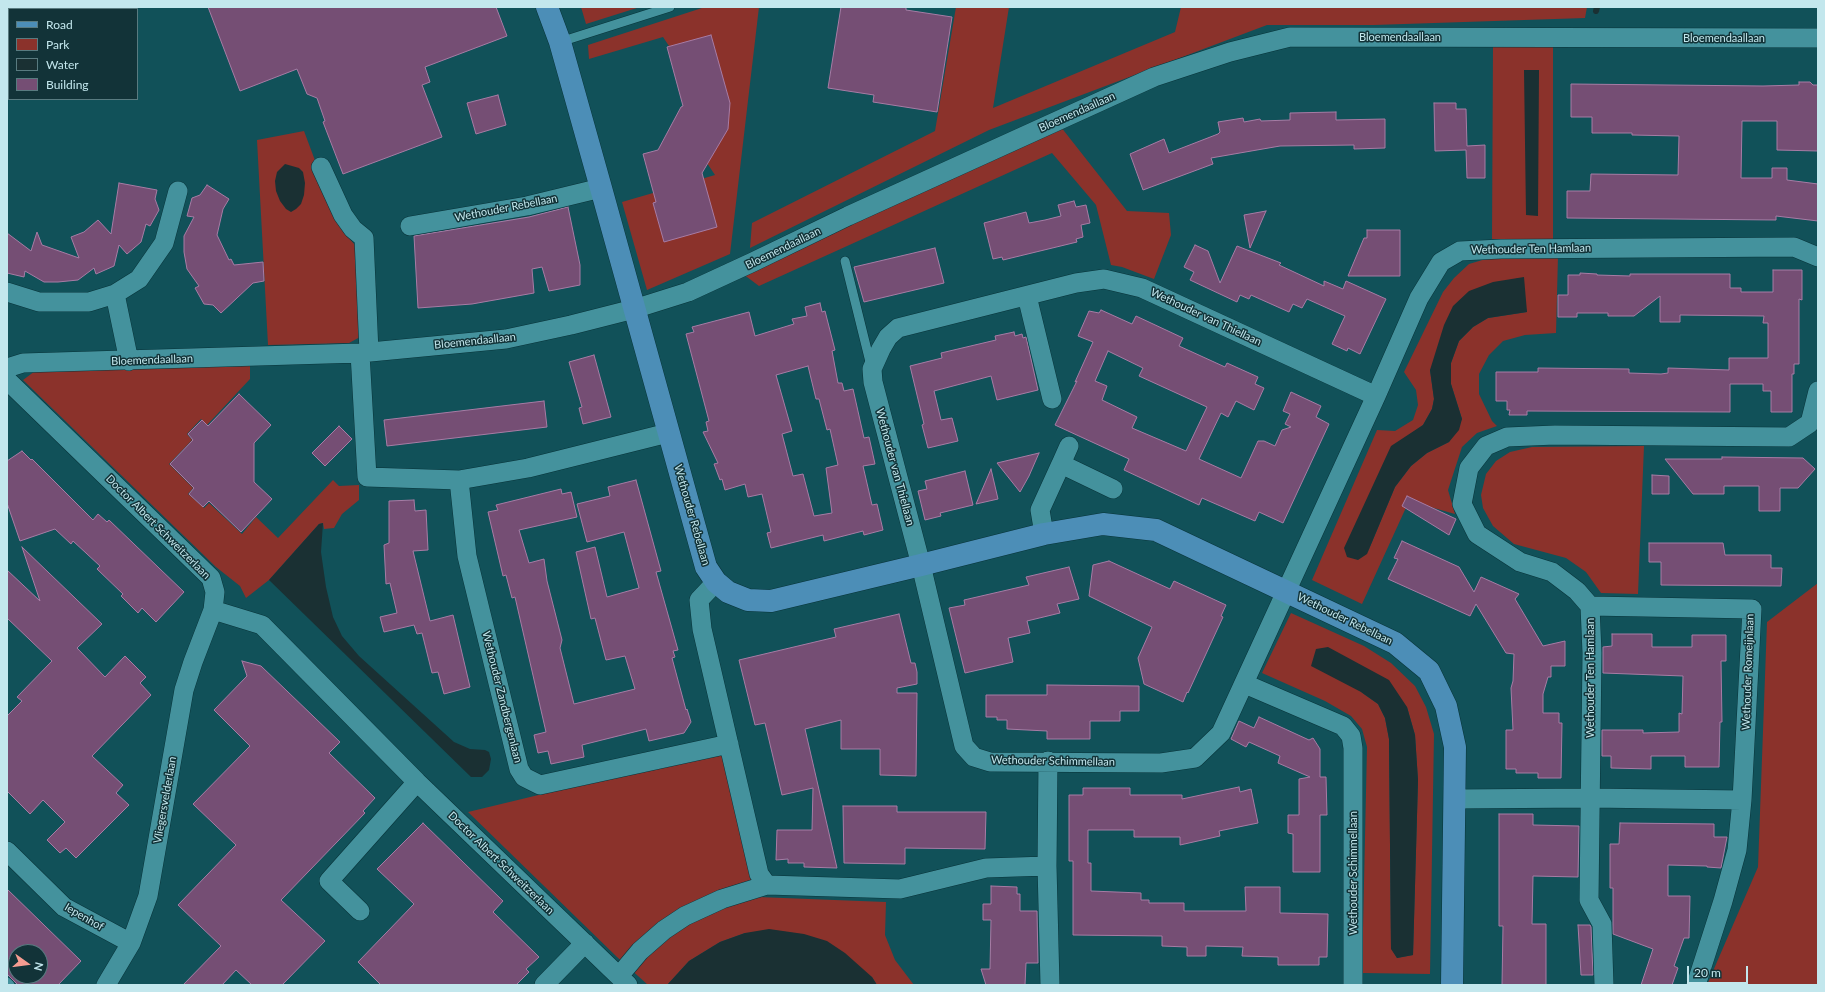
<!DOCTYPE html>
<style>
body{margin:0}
#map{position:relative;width:1825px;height:992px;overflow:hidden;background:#115159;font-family:Lato,sans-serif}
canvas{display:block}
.frame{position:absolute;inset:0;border:8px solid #c3e7ed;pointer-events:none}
.legend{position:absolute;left:8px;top:8px;width:130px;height:92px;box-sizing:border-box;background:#123338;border:1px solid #597b80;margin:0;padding:5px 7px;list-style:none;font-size:12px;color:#c3e7ed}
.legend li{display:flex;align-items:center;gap:8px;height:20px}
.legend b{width:20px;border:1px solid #597b80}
.north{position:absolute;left:8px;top:944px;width:40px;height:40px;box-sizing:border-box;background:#123338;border:1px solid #597b80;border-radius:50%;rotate:104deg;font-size:11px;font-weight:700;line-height:16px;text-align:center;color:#c3e7ed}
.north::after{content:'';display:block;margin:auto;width:14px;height:18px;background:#f59c91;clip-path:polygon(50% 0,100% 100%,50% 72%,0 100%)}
.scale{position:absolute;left:1687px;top:966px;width:61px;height:18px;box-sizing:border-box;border:2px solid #c3e7ed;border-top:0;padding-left:5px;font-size:12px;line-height:14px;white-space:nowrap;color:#c3e7ed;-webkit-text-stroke:3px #123338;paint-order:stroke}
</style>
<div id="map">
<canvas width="1825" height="992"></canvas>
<div class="frame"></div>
<ul class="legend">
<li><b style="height:5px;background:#4c8eb7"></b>Road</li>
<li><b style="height:11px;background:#8b322b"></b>Park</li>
<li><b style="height:11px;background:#1a3033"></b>Water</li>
<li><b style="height:11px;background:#754e74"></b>Building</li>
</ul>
<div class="north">N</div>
<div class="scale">20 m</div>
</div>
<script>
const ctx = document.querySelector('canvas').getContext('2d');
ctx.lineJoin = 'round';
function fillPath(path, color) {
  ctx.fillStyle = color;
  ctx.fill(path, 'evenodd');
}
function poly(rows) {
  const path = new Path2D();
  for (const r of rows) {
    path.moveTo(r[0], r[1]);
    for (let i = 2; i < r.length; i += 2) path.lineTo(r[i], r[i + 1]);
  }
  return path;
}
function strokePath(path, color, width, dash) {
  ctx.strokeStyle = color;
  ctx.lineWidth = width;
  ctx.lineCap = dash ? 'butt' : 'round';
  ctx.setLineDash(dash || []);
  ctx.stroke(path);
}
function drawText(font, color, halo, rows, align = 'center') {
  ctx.font = font + ' Lato,sans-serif';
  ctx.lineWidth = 3;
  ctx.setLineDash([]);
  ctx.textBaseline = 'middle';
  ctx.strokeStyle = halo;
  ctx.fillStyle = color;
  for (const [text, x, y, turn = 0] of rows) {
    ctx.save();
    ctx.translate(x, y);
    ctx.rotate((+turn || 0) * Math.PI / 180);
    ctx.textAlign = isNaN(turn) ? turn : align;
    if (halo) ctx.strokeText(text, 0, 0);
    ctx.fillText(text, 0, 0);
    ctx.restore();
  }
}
fillPath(poly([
 [581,7,640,7,586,24],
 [705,7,759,7,730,254,647,290,622,202,715,175,705,160,671,49,663,37,589,59,588,45],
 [956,7,1009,7,993,108,1175,32,1181,7,1587,7,1585,18,1374,25,1267,25,989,130,750,248,752,223,935,131],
 [1493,46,1553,46,1553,239,1492,239],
 [1057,122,1127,211,1169,213,1171,235,1154,279,1122,267,1111,265,1096,205,1052,153,759,286,743,274],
 [304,131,338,222,345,234,355,245,360,337,349,343,268,345,257,140],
 [1496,256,1558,256,1556,333,1525,335,1503,341,1489,355,1479,374,1479,394,1492,421,1497,426,1477,433,1462,447,1448,490,1455,514,1409,501,1362,604,1312,580,1377,430,1395,431,1413,420,1418,405,1416,390,1404,372,1443,292,1454,278,1469,264],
 [1517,278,1527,312,1488,318,1473,327,1459,341,1451,363,1451,384,1462,419,1449,442,1427,453,1411,466,1395,487,1367,554,1409,435,1423,425,1432,409,1434,399,1430,370],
 [250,366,250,379,207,425,201,419,187,434,192,440,169,464,193,488,188,494,204,508,209,503,242,534,256,517,278,538,333,480,339,486,359,485,359,500,342,514,334,528,324,529,323,523,319,524,269,580,246,598,240,586,216,567,23,380,35,371],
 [1644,446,1638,594,1601,593,1586,572,1566,558,1514,544,1493,526,1483,508,1481,495,1486,474,1496,461,1510,452,1532,447],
 [1818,583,1818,985,1707,985,1758,867,1767,622],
 [1291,613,1364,646,1391,663,1415,686,1426,707,1434,734,1430,974,1362,973,1367,747,1362,729,1351,716,1325,701,1262,673],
 [1361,692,1407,707,1415,735,1418,781,1413,955,1397,958,1391,948,1389,739,1385,718,1378,704],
 [721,751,758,897,886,902,885,935,895,960,914,985,877,985,872,977,745,933,720,942,689,961,668,984,669,985,648,985,617,957,468,812]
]), '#8b322b');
fillPath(poly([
 [1524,70,1539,70,1538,216,1526,215],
 [285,164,299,168,303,172,305,183,304,195,301,204,296,209,291,212,286,209,280,201,276,191,275,181,277,172],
 [1524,277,1527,312,1488,318,1473,327,1459,341,1451,363,1451,384,1462,419,1459,430,1449,442,1427,453,1411,466,1395,487,1367,554,1358,560,1347,557,1344,548,1391,446,1423,425,1432,409,1434,399,1430,370,1444,325,1453,306,1469,291,1493,282],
 [323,523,321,552,326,587,333,617,342,636,359,656,454,742,470,749,485,750,489,752,491,759,489,770,482,777,471,777,269,580,319,524],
 [1328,647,1389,680,1407,707,1415,735,1418,780,1413,955,1397,958,1391,949,1389,739,1385,718,1378,704,1361,692,1311,666,1316,649],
 [769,929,804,934,827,941,845,953,872,977,877,985,668,984,689,961,720,942,745,933]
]), '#1a3033');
strokePath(poly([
 [1596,11,1597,7]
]), '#1a3033', 6);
const building = poly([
 [208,7,496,7,507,36,425,67,430,82,422,85,442,137,343,174,323,122,325,121,317,98,307,94,297,69,240,91,208,7],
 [841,7,906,7,906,10,952,17,937,112,873,102,874,95,828,88,841,7],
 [711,35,730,103,728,129,702,173,717,227,664,242,653,203,656,202,643,154,658,150,681,107,683,106,667,47,711,35],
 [1799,82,1810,82,1813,85,1818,85,1818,151,1777,150,1777,121,1742,121,1741,178,1772,178,1772,168,1787,168,1787,180,1818,184,1818,221,1776,216,1776,220,1567,218,1567,191,1590,191,1591,174,1678,175,1679,136,1632,135,1632,133,1592,133,1592,117,1571,117,1571,84,1763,86,1799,85,1799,82],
 [498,95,506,125,476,134,467,103,498,95],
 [1434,103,1456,103,1456,109,1466,109,1467,146,1485,145,1485,178,1467,178,1466,150,1435,151,1434,103],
 [1336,112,1336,120,1385,119,1385,148,1354,149,1354,145,1280,146,1211,158,1213,164,1143,190,1130,154,1164,139,1169,153,1218,134,1220,132,1218,122,1243,118,1244,122,1260,119,1261,121,1290,120,1290,113,1336,112],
 [119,183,157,190,155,199,159,210,150,226,146,224,141,242,127,254,119,245,114,266,96,274,94,268,78,280,58,282,44,282,25,271,24,277,7,273,7,233,31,251,37,232,42,245,79,258,71,237,84,232,98,220,111,234,119,183],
 [207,185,229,199,223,209,217,235,229,260,231,259,234,265,263,262,264,281,253,283,221,313,213,305,204,304,195,288,199,286,187,269,184,252,184,236,194,217,187,216,192,198,200,195,207,185],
 [1074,201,1076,207,1086,205,1090,223,1081,225,1083,237,1076,239,1077,242,1003,260,1002,257,993,259,984,223,1026,212,1029,223,1045,220,1061,216,1058,205,1074,201],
 [568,207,580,265,580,285,549,291,542,267,532,269,534,293,472,304,418,308,414,236,529,217,568,207],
 [1266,211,1250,248,1244,215,1266,211],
 [1367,230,1400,230,1400,276,1348,276,1364,238,1367,238,1367,230],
 [1195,245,1208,251,1220,283,1237,246,1281,263,1279,265,1324,286,1324,281,1343,289,1346,281,1386,299,1360,354,1348,348,1347,351,1332,344,1345,316,1307,299,1302,308,1293,304,1289,312,1251,295,1249,299,1240,295,1237,302,1190,280,1194,272,1184,267,1195,245],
 [935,248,944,283,864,302,854,267,935,248],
 [1773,270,1802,270,1802,300,1799,299,1799,364,1794,364,1794,374,1792,374,1792,412,1771,412,1771,391,1763,391,1763,384,1730,384,1730,412,1527,411,1527,415,1509,415,1510,410,1507,410,1507,401,1496,401,1496,372,1538,372,1538,368,1629,369,1629,373,1661,374,1668,373,1668,368,1729,370,1729,358,1768,358,1768,323,1763,323,1764,316,1680,315,1680,322,1660,322,1660,296,1634,316,1608,316,1608,313,1577,313,1577,317,1558,317,1558,295,1568,295,1568,275,1580,275,1580,273,1597,274,1597,275,1630,276,1630,274,1730,274,1730,288,1741,288,1741,292,1773,292,1773,270],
 [820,303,822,312,825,311,835,350,832,351,838,383,842,383,844,391,853,389,864,438,869,437,875,464,863,466,872,505,877,504,883,530,864,535,863,531,824,541,823,535,771,548,767,533,771,532,762,494,748,497,745,484,725,490,722,479,720,480,714,464,718,463,703,432,708,431,706,422,709,421,686,334,694,332,692,327,749,312,755,336,794,324,792,319,807,316,805,307,820,303],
 [808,366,816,399,819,399,827,430,830,429,838,465,826,468,832,513,814,516,803,474,793,476,782,434,792,431,776,375,808,366],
 [1101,310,1132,324,1136,316,1183,338,1179,346,1225,367,1227,363,1258,377,1255,384,1264,388,1254,410,1236,401,1228,417,1221,413,1199,459,1241,478,1258,441,1264,441,1275,446,1282,430,1291,427,1285,424,1290,414,1283,411,1291,392,1321,406,1316,417,1329,424,1283,523,1259,512,1255,521,1202,498,1199,505,1124,470,1129,459,1055,425,1077,381,1075,382,1093,342,1078,336,1089,311,1099,313,1101,310],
 [1108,351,1143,368,1139,376,1207,407,1186,451,1132,428,1137,417,1102,400,1107,386,1095,381,1108,351],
 [1014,332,1015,336,1022,334,1023,338,1026,337,1038,390,997,400,991,376,934,391,941,420,952,418,958,441,928,448,922,425,924,424,910,366,942,358,941,353,996,340,995,336,1014,332],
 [594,355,611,417,583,424,579,408,582,407,569,362,594,355],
 [239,394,271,425,254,443,254,482,272,499,241,532,209,501,203,507,189,494,194,488,170,464,193,440,188,434,202,420,208,426,239,394],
 [544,401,547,427,387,446,384,420,544,401],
 [339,426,352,439,325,466,312,453,339,426],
 [22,451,31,460,32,459,93,520,98,514,107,522,109,520,184,592,156,622,142,608,138,613,121,596,123,594,97,569,100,566,73,541,71,544,55,529,20,541,7,503,7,461,22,451],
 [1039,453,1029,476,1020,492,997,463,1039,453],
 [1722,457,1803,458,1815,469,1798,488,1780,488,1780,511,1759,511,1759,486,1724,486,1724,494,1693,494,1665,459,1722,459,1722,457],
 [991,469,998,499,976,504,991,469],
 [965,471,973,505,940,513,941,516,925,520,918,491,927,489,925,481,965,471],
 [1652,475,1669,476,1669,494,1652,494,1652,475],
 [636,480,661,571,656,572,678,650,673,651,675,657,672,658,686,710,687,709,691,722,684,733,649,741,646,729,582,745,584,757,551,764,548,751,538,753,534,735,546,732,515,597,512,598,506,575,503,576,488,512,498,510,496,505,561,489,562,494,571,492,577,517,519,530,529,563,544,559,547,581,562,640,560,648,574,704,635,689,625,656,606,660,595,618,591,619,576,552,595,547,607,597,639,588,624,532,587,542,577,504,610,496,608,487,636,480],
 [1407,496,1456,519,1449,535,1402,506,1407,496],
 [414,500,415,511,426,510,428,550,413,551,430,621,453,615,470,687,444,694,438,672,432,673,422,633,417,634,414,625,384,632,380,617,397,613,390,583,386,584,384,545,389,543,389,501,414,500],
 [1402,541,1459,567,1474,592,1481,577,1519,594,1515,599,1543,646,1565,641,1565,666,1551,666,1551,677,1548,677,1543,694,1543,713,1559,713,1559,723,1562,723,1561,778,1538,778,1538,773,1516,773,1516,769,1506,769,1506,730,1513,730,1511,688,1513,681,1514,654,1506,653,1476,604,1470,616,1388,579,1398,559,1394,558,1402,541],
 [1649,543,1723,543,1725,555,1771,555,1771,568,1782,568,1781,586,1661,585,1661,562,1649,562,1649,543],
 [22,547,102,624,77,648,105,677,125,656,146,677,140,683,151,695,92,756,123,785,116,793,129,805,76,858,66,848,60,853,47,840,65,822,43,800,30,814,7,791,7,716,22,701,17,697,52,661,7,618,7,570,40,601,22,547],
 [1109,561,1170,589,1174,581,1226,605,1221,616,1223,617,1188,693,1187,692,1183,702,1144,684,1138,658,1152,627,1089,596,1093,565,1109,561],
 [1069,567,1079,599,1057,604,1060,613,1027,621,1030,633,1008,638,1013,662,965,673,949,608,965,605,964,600,1029,585,1026,577,1069,567],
 [899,614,911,663,915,663,917,672,917,684,897,688,897,693,917,693,916,776,880,775,880,749,841,749,841,720,805,729,837,868,804,867,804,863,788,863,788,859,776,860,777,830,812,830,813,788,782,795,765,723,755,725,739,660,836,637,834,629,899,614],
 [1612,634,1652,634,1652,647,1692,647,1692,635,1726,635,1726,661,1721,661,1722,722,1720,722,1719,767,1685,767,1685,756,1651,756,1651,769,1611,768,1611,756,1602,756,1602,730,1643,730,1643,733,1679,732,1679,713,1682,714,1683,676,1603,673,1603,647,1612,646,1612,634],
 [242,661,261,666,340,742,329,753,375,798,363,811,365,813,281,900,325,941,282,985,252,985,236,970,222,985,183,985,221,946,178,905,236,845,193,804,250,746,214,710,247,676,242,661],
 [1047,685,1139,686,1139,711,1120,711,1120,721,1090,721,1090,739,1047,739,1047,731,1007,729,1007,720,997,720,997,717,986,717,986,695,1047,695,1047,685],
 [1259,717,1309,740,1313,738,1320,749,1320,777,1326,777,1327,815,1320,815,1320,872,1293,872,1293,834,1288,833,1288,815,1299,815,1299,779,1310,777,1278,763,1280,756,1249,742,1246,747,1231,739,1239,721,1254,728,1259,717],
 [1239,787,1240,792,1251,789,1258,823,1219,831,1220,836,1180,845,1180,837,1134,837,1134,830,1088,830,1088,863,1091,863,1091,891,1141,893,1141,900,1149,900,1149,903,1184,903,1184,911,1246,911,1245,887,1280,887,1280,913,1328,914,1327,957,1319,957,1319,965,1278,965,1278,957,1242,956,1243,947,1206,946,1206,956,1187,956,1187,947,1162,946,1162,936,1073,935,1073,861,1069,861,1069,795,1083,795,1083,788,1130,788,1130,795,1182,795,1182,799,1239,787],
 [843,806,897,806,897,812,986,812,985,849,905,848,905,864,844,863,843,806],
 [1499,814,1533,814,1533,825,1579,826,1578,877,1533,876,1532,924,1546,924,1546,985,1502,985,1503,926,1499,926,1499,814],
 [423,823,503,901,493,912,539,957,526,969,529,972,516,985,381,985,358,962,414,904,377,869,423,823],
 [1620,823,1714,824,1714,837,1727,837,1721,868,1707,867,1707,866,1668,865,1668,896,1690,896,1689,938,1684,938,1674,966,1678,968,1672,985,1641,985,1653,949,1613,934,1613,888,1610,888,1610,844,1619,844,1620,823],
 [991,886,1017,887,1017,894,1020,894,1020,911,1037,911,1038,963,1026,963,1025,985,986,985,981,969,990,969,991,920,983,920,983,904,991,904,991,886],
 [7,889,81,961,58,985,18,985,7,974,7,889],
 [16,952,40,952,40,976,16,976,16,952],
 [1578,925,1590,925,1591,927,1593,975,1581,975,1578,925]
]);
fillPath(building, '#754e74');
strokePath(building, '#a77ca5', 1);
const lane = poly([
 [560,42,670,7],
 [845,261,871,366],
 [7,982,10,985]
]);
const street = poly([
 [321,167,343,215,353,229,364,238,369,352],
 [410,226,527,206,601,188],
 [7,292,39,302,89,302,115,294,139,279,164,243,178,191],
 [115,294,129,361],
 [1027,296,1052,399],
 [360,353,367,477,459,480,528,468,668,433],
 [7,368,23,363,360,353,506,339,571,325,634,309,688,292,753,262,848,216,1154,77,1230,52,1290,37,1818,38],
 [7,380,211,578,215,592,213,610,193,662,184,690,148,896,131,943,106,985],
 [1376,396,1142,288,1104,279,1076,283,898,328,888,337,881,349,872,369,873,382,921,565,964,746,974,757,990,762,1161,763,1195,758,1221,733,1376,396,1419,298,1441,262,1460,251,1501,249,1794,247,1818,257],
 [1061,464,1069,446],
 [459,480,467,556,519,769,524,777,540,785,729,744],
 [1044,534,1040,510,1061,464,1113,489],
 [716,582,699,600,702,629,759,874,767,885,900,889,986,868,1047,866],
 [1590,606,1752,609,1742,800,1737,850,1723,901,1696,985],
 [213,610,262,625,417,782,628,985],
 [1245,684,1343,726,1351,736,1353,748,1353,985],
 [1048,761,1047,866,1050,985],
 [1454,799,1590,798,1742,800],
 [7,851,64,907,131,943],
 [360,911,329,881,417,782],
 [619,976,640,951,664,930,685,916,722,899,767,885],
 [544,985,585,943],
 [1604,985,1602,924,1589,900,1592,653,1590,606,1577,591,1552,572,1520,562,1477,534,1462,504,1469,468,1486,446,1507,437,1555,435,1789,437,1810,423,1818,391]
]);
const secondary = poly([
 [547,7,560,42,601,188,706,567,716,582,728,592,748,600,771,601,921,565,1044,534,1103,524,1156,530,1395,643,1429,671,1446,706,1455,747,1452,985]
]);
strokePath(lane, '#08343a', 10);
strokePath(street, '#08343a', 20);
strokePath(secondary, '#08343a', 23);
strokePath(lane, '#44929d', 9);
strokePath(street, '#44929d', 19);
strokePath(secondary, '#4c8eb7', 22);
drawText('11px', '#c3e7ed', '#123338', [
 ["Bloemendaallaan",1400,37],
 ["Bloemendaallaan",1724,38],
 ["Bloemendaallaan",1077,112,-24],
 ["Wethouder Rebellaan",506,208,-11],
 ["Bloemendaallaan",783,248,-26],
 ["Wethouder Ten Hamlaan",1531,249,-1],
 ["Wethouder van Thiellaan",1206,317,25],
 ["Bloemendaallaan",475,341,-6],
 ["Bloemendaallaan",152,360,-2],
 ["Wethouder van Thiellaan",895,467,75],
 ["Wethouder Rebellaan",692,515,74],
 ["Doctor Albert Schweitzerlaan",158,527,45],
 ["Wethouder Rebellaan",1345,619,26],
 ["Wethouder Romeijnlaan",1748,672,-88],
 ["Wethouder Ten Hamlaan",1590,678,-90],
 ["Wethouder Zandbergenlaan",502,697,76],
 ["Wethouder Schimmellaan",1053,761,1],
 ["Vliegersvelderlaan",165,800,-80],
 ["Doctor Albert Schweitzerlaan",501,863,44],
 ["Wethouder Schimmellaan",1353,873,-90],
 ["Iepenhof",84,917,30]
]);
</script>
